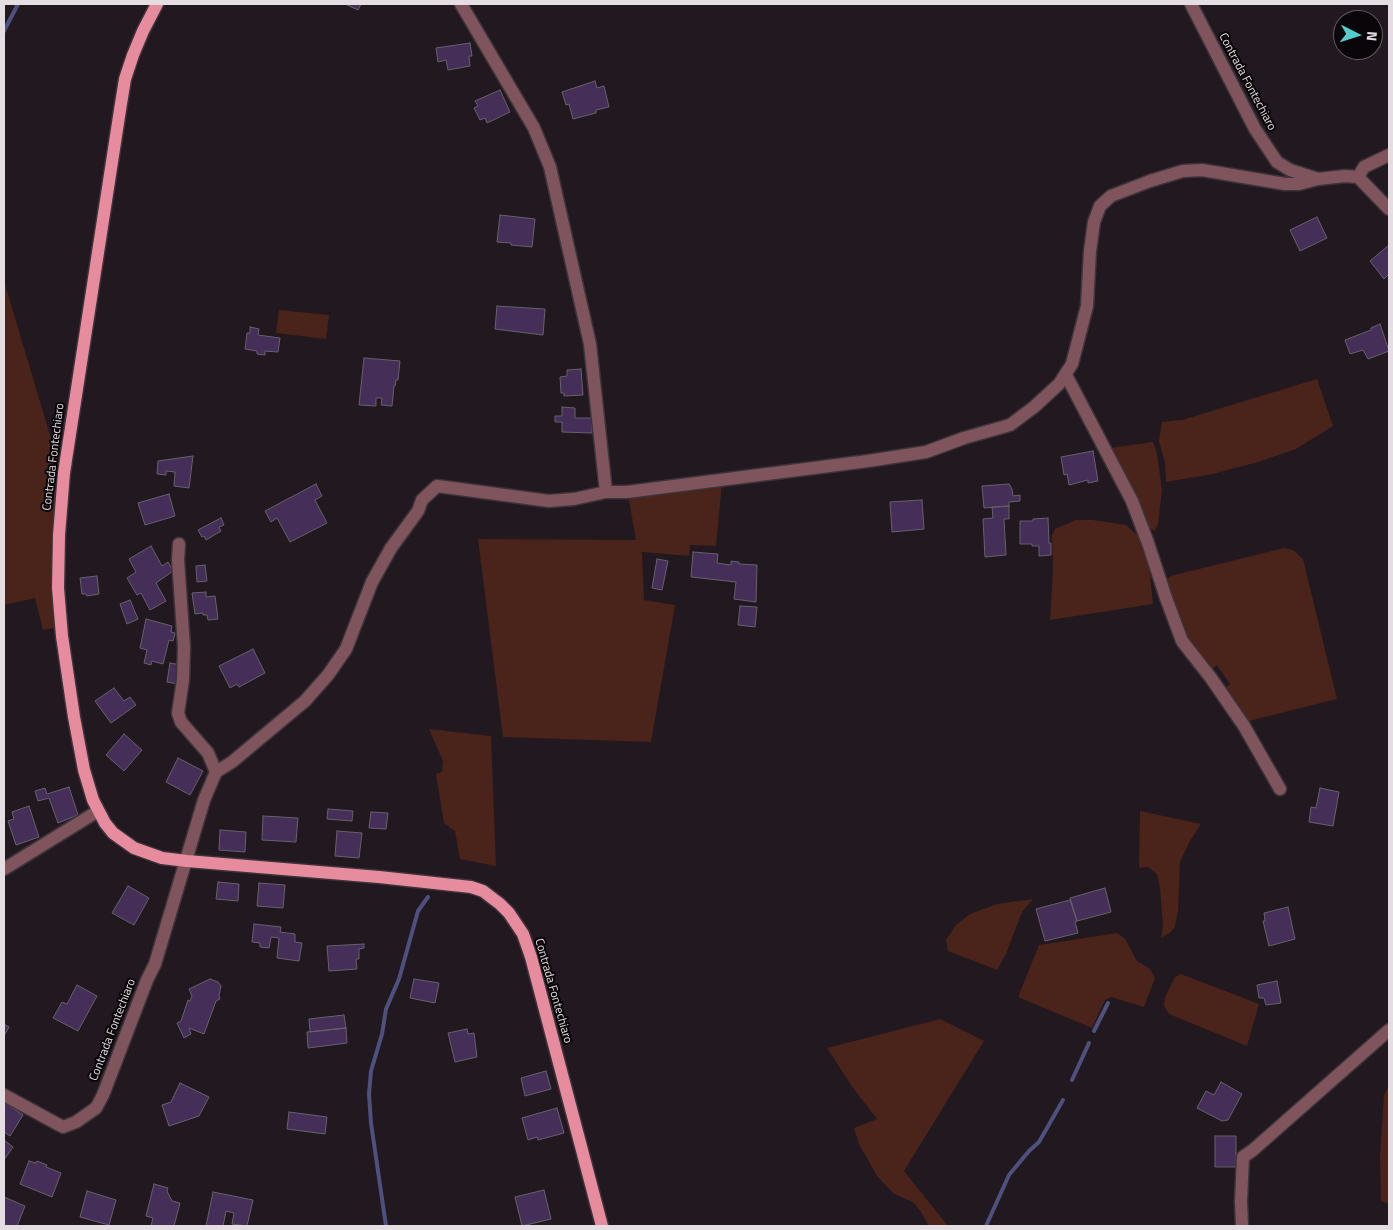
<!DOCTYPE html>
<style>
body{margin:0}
#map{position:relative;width:1393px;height:1230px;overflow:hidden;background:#22181f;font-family:"Titillium Web",sans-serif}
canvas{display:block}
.frame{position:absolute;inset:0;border:5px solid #e4dde1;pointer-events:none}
.north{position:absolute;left:1333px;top:10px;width:50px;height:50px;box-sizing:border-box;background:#090508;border:1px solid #615b5f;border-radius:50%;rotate:95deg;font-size:14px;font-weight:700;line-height:20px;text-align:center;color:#e4dde1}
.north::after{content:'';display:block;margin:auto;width:18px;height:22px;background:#52cdcc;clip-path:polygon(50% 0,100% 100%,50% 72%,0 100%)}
</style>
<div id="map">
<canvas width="1393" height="1230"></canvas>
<div class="frame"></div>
<div class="north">N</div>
</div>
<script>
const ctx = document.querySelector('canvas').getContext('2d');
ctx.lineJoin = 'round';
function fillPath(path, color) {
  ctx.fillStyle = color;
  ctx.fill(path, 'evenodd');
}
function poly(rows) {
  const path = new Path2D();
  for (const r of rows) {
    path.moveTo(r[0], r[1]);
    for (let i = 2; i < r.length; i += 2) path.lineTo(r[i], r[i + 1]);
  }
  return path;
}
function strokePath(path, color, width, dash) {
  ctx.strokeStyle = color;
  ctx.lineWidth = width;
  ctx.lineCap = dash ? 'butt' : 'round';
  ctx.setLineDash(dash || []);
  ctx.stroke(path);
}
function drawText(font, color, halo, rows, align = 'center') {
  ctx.font = font + ' "Titillium Web",sans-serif';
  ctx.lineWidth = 4;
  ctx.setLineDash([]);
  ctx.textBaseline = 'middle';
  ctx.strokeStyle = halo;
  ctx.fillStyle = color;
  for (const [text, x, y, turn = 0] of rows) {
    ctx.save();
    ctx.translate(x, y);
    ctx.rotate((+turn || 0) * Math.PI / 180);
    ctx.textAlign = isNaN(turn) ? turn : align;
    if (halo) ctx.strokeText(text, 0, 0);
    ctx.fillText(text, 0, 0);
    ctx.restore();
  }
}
fillPath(poly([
 [4,281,58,462,51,551,55,628,43,630,35,598,4,605],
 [279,310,329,315,326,339,276,333],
 [1317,379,1333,426,1296,449,1258,462,1213,474,1166,482,1165,463,1159,441,1162,422,1182,420],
 [1153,442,1157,454,1162,490,1158,524,1155,531,1146,527,1110,448],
 [722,483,716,546,690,545,689,556,642,552,644,600,675,605,651,742,503,737,478,539,636,540,628,494],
 [1076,520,1093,520,1126,525,1142,539,1149,566,1153,604,1050,620,1053,570,1052,535,1055,529],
 [1284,548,1293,550,1303,559,1337,699,1245,722,1224,689,1230,684,1217,665,1211,670,1189,642,1173,603,1165,583,1170,576],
 [429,729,491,736,496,866,460,859,455,831,444,823,436,774,442,772,443,761],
 [1140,811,1201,824,1190,841,1180,862,1178,911,1175,926,1171,932,1161,938,1163,926,1160,888,1157,874,1148,867,1139,868],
 [1033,899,1022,912,1006,954,997,970,948,951,946,940,956,925,970,914,997,904],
 [1117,933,1125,939,1137,961,1150,969,1155,978,1144,1007,1111,997,1105,1000,1092,1028,1018,997,1039,945],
 [1181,974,1259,1004,1247,1046,1169,1014,1164,1006,1165,997,1175,977],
 [940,1019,984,1041,904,1171,948,1226,929,1226,921,1212,914,1203,893,1193,877,1176,859,1144,854,1128,877,1119,853,1088,827,1048],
 [1389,1085,1389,1204,1381,1201,1380,1157,1384,1095]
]), '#4a231a');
strokePath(poly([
 [4,31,18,4],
 [1094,1031,1108,1003],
 [1072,1080,1089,1043],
 [386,1226,371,1123,369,1094,371,1071,382,1034,386,1009,399,979,418,911,428,897],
 [986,1226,1009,1175,1029,1151,1039,1142,1063,1100]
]), '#4e507e', 4);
const building = poly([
 [345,4,361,4,358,10,345,4],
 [470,43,472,56,469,56,470,66,448,70,446,60,438,62,436,48,470,43],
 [595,81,597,88,604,86,609,107,596,110,596,113,573,119,569,104,566,105,562,92,595,81],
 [500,90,510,112,487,123,485,118,480,120,474,108,478,106,475,101,500,90],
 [500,215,535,219,532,247,511,245,511,243,497,242,500,215],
 [1317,217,1327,238,1300,251,1290,230,1317,217],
 [1389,245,1389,274,1384,279,1370,261,1389,245],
 [497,306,545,309,543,335,495,329,497,306],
 [1380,324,1389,351,1368,359,1363,350,1350,354,1345,340,1371,330,1371,328,1380,324],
 [250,327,259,329,258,335,280,338,278,352,265,351,265,355,257,354,257,351,245,349,247,333,250,333,250,327],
 [364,358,400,361,398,380,396,380,395,386,394,386,392,406,381,405,382,398,376,398,376,406,359,405,364,358],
 [581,369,583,395,564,396,564,393,561,393,560,377,567,376,567,370,581,369],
 [562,407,575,408,575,418,592,418,592,433,562,432,562,422,555,422,555,416,562,416,562,407],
 [1093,451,1098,481,1088,483,1088,480,1069,485,1067,474,1064,475,1061,457,1093,451],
 [193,456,189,488,174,486,175,472,166,471,166,475,157,474,158,461,193,456],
 [316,484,322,496,315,500,327,523,290,542,277,518,271,522,265,511,316,484],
 [1009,484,1012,489,1013,496,1020,495,1020,501,1009,502,1009,506,984,508,982,486,1009,484],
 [169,494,175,516,145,525,138,503,169,494],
 [922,500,924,529,892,532,890,502,922,500],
 [1009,506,1009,519,1004,519,1006,555,985,557,983,519,993,518,992,507,1009,506],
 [221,518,224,525,219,527,221,531,206,540,204,536,202,537,198,530,221,518],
 [1048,518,1049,543,1051,543,1051,555,1039,556,1039,546,1032,546,1032,544,1020,544,1020,521,1033,521,1033,519,1048,518],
 [151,546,162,566,168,562,173,571,156,583,166,601,150,610,141,593,137,595,127,578,136,572,129,559,151,546],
 [693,552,718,554,717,563,731,565,731,561,739,562,739,564,757,565,756,602,734,599,736,582,691,577,693,552],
 [657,559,668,561,662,590,652,588,657,559],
 [205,565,207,581,197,582,196,566,205,565],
 [97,576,99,594,87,596,86,594,82,594,80,578,97,576],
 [206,592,206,597,215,596,218,619,208,620,207,615,203,615,203,613,195,614,192,593,206,592],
 [130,600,138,619,127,624,120,604,130,600],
 [740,606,757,607,755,627,738,625,740,606],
 [146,619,172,626,171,632,175,633,173,641,169,640,163,664,152,661,151,665,144,663,147,650,140,648,146,619],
 [253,649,265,673,239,687,237,684,230,688,219,666,253,649],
 [170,663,181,665,178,684,167,682,170,663],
 [114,688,124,701,130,697,136,705,111,723,95,701,114,688],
 [124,734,142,750,124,771,106,755,124,734],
 [178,758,203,771,190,795,166,782,178,758],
 [69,787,78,815,58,823,49,798,38,801,35,791,45,788,47,794,69,787],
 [1320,788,1339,792,1333,826,1309,822,1311,807,1316,808,1320,788],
 [29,806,39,837,16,845,8,821,14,819,12,812,29,806],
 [328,809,353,811,352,821,327,819,328,809],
 [371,812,388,813,386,829,369,828,371,812],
 [263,816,298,818,296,842,262,840,263,816],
 [220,830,246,832,245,852,219,850,220,830],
 [337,831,362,833,359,858,335,856,337,831],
 [218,882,239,884,238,901,216,899,218,882],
 [259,883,285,885,283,908,257,906,259,883],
 [128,886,149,898,134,925,112,913,128,886],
 [1105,888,1111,912,1077,921,1070,898,1105,888],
 [1070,900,1077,921,1075,922,1078,933,1045,941,1036,909,1070,900],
 [1288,907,1295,939,1269,946,1263,921,1265,921,1264,913,1288,907],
 [254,924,281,927,280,932,295,934,295,942,302,943,299,961,277,958,279,938,271,937,269,948,260,947,260,943,252,942,254,924],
 [364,944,364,948,359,949,359,959,356,959,357,969,329,971,327,946,364,944],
 [210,979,218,982,221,986,219,996,220,999,216,1001,204,1034,189,1028,191,1034,184,1038,177,1023,181,1021,188,1000,190,1001,192,996,189,989,210,979],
 [414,979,439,983,435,1003,410,998,414,979],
 [1277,981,1281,1003,1266,1005,1264,998,1259,998,1257,985,1277,981],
 [77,985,97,996,78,1031,53,1018,62,1002,67,1004,77,985],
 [344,1015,346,1028,310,1032,309,1019,344,1015],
 [4,1024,9,1027,4,1036,4,1024],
 [346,1028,347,1043,308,1048,307,1032,346,1028],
 [467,1029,468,1034,474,1033,477,1057,455,1062,448,1033,467,1029],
 [546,1071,551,1089,525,1096,521,1078,546,1071],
 [1221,1082,1242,1094,1228,1120,1222,1121,1197,1108,1206,1091,1214,1095,1221,1082],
 [180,1083,209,1097,199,1116,169,1126,162,1105,171,1102,180,1083],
 [4,1102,23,1115,10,1136,4,1132,4,1102],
 [557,1108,564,1133,538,1140,537,1137,528,1140,522,1118,557,1108],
 [289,1112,327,1117,325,1134,287,1129,289,1112],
 [1215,1136,1236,1136,1236,1167,1215,1167,1215,1136],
 [4,1140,13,1147,4,1160,4,1140],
 [29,1161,36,1163,37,1161,47,1165,46,1167,61,1173,52,1197,20,1184,29,1161],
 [154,1184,168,1188,167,1191,172,1201,180,1203,174,1226,151,1226,153,1218,146,1216,154,1184],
 [544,1190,551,1219,522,1226,515,1197,544,1190],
 [87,1191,116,1200,109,1225,80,1217,87,1191],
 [213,1192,253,1200,247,1226,232,1224,234,1213,226,1211,223,1226,206,1226,213,1192],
 [4,1197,25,1206,17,1226,4,1226,4,1197]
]);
fillPath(building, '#452e57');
strokePath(building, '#67616d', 1);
const minor = poly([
 [461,4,534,128,550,167,590,344,606,492],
 [1191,4,1255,129,1277,162,1290,170,1318,179,1345,176,1358,177,1389,209],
 [1358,177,1364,167,1389,155],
 [1066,375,1132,501,1148,543,1166,598,1182,641,1211,678,1244,726,1280,789],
 [216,772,232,762,305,701,328,675,346,649,372,582,391,548,418,511,422,500,437,486,549,501,574,499,606,492,627,492,868,461,926,452,964,438,1010,425,1034,407,1059,384,1072,364,1087,306,1090,251,1094,222,1100,206,1111,196,1150,181,1183,171,1202,170,1285,184,1299,184,1318,179],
 [4,869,98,811],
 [4,1095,63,1127,76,1122,96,1108,103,1095,147,980,155,964,204,800,216,772,208,753,181,722,178,713,183,680,184,647,178,560,179,544],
 [1242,1226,1241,1201,1243,1157,1253,1150,1389,1030]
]);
const major = poly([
 [157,4,143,31,133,55,125,79,120,110,64,473,59,535,58,588,62,636,74,717,84,770,93,800,105,823,113,833,134,848,162,858,187,861,379,877,471,887,483,891,500,904,509,913,523,934,531,957,602,1226]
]);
strokePath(minor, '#3d343a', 15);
strokePath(major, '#3d343a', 15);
strokePath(minor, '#80545d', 12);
strokePath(major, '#e78b9f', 12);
drawText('12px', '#e4dde1', '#090508', [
 ["Contrada Fontechiaro",1247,82,62],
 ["Contrada Fontechiaro",54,457,-83],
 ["Contrada Fontechiaro",553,991,74],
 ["Contrada Fontechiaro",113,1030,-69]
]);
</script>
